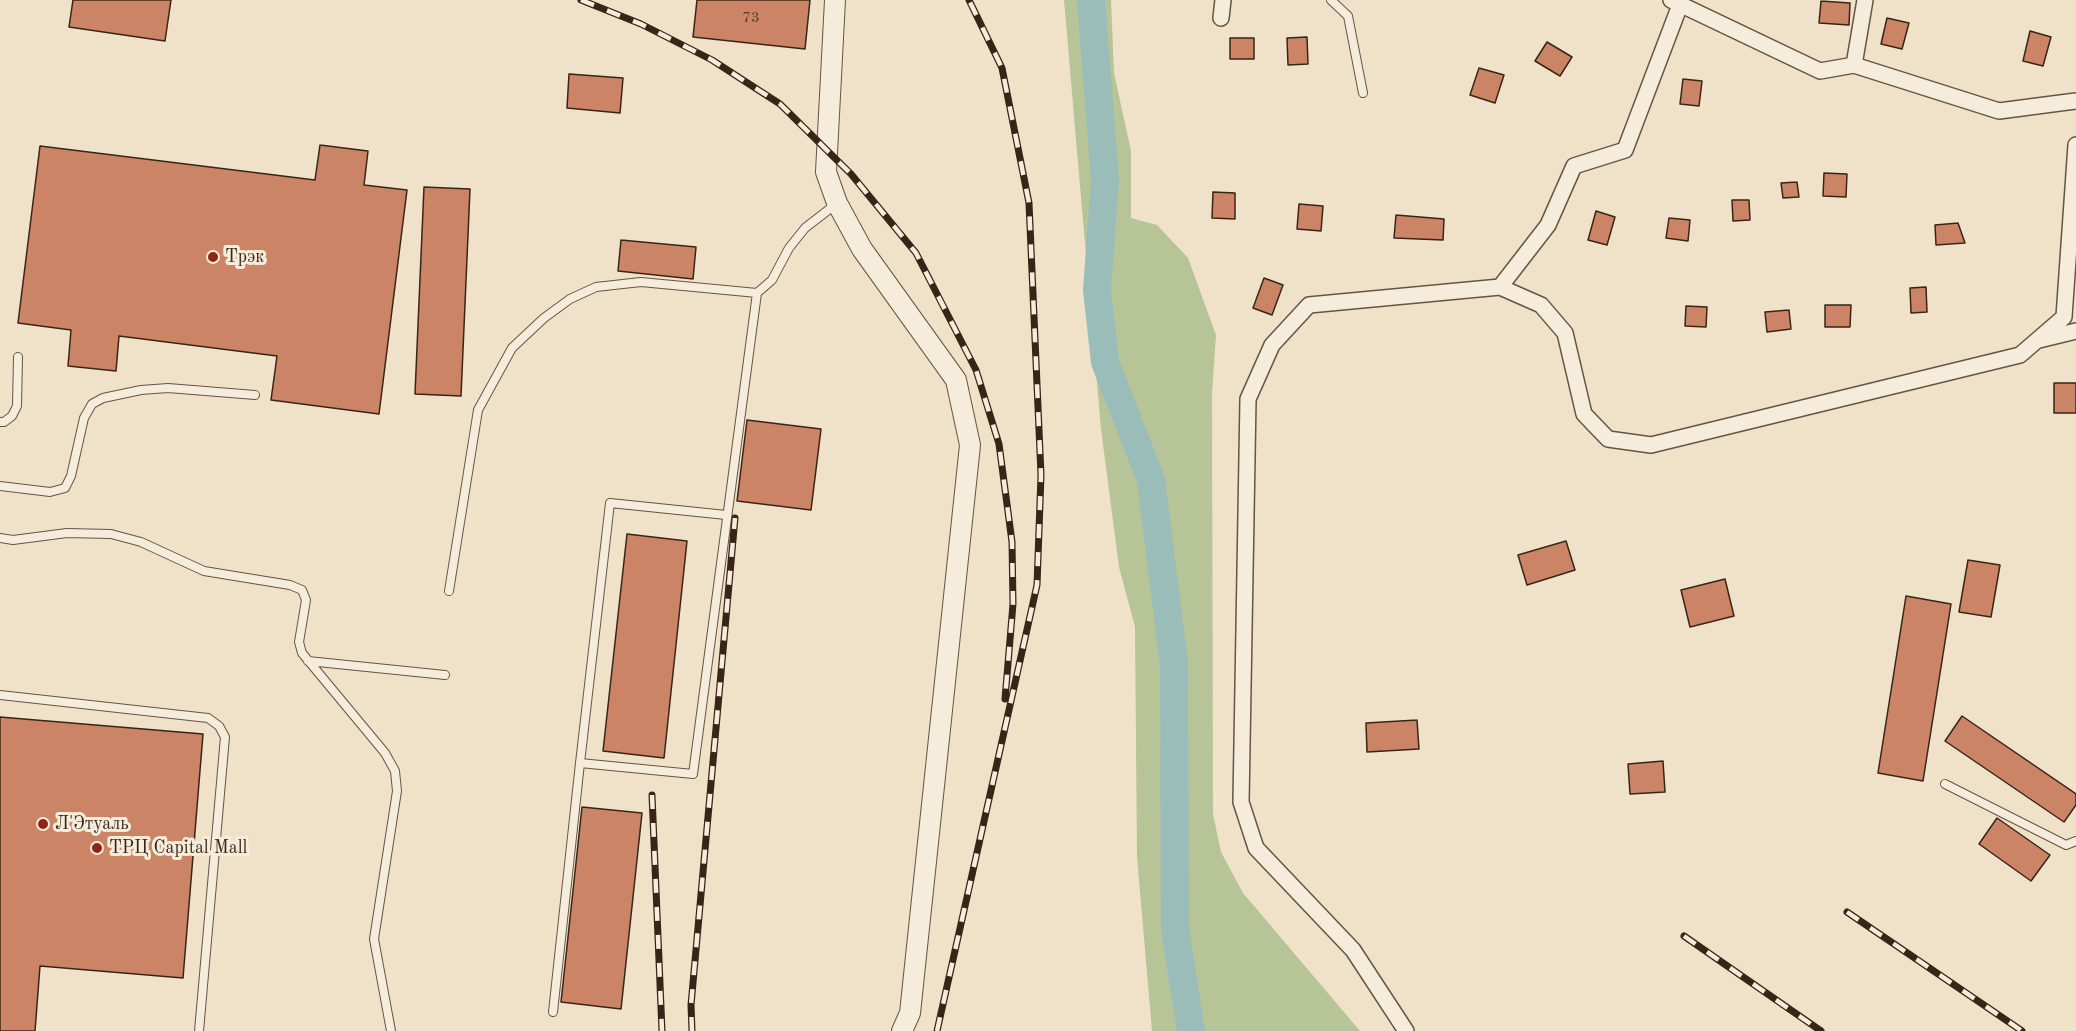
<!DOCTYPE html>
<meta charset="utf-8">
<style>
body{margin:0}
canvas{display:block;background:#efe2c8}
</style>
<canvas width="2076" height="1031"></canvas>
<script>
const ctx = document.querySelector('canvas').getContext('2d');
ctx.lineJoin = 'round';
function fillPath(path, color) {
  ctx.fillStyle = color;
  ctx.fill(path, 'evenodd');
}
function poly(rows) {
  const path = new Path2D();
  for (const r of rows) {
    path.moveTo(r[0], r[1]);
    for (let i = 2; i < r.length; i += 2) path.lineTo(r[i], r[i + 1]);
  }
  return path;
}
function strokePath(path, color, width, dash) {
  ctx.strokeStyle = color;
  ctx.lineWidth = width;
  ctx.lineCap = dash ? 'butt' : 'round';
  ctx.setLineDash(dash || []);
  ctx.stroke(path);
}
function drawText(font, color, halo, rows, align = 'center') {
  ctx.font = font + ' "Old Standard TT",serif';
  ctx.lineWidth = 6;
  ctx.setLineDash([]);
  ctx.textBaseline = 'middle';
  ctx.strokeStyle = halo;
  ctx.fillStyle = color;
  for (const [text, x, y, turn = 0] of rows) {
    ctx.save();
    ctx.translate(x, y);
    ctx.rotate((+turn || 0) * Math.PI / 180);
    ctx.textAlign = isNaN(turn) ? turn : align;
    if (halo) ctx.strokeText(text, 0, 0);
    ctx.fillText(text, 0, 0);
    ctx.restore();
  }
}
fillPath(poly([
 [1064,0,1111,0,1114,73,1131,151,1131,218,1157,225,1188,258,1216,335,1212,394,1213,814,1221,852,1243,893,1360,1031,1152,1031,1137,856,1135,627,1119,567,1101,429]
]), '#b6c498');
strokePath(poly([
 [1091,0,1105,180,1097,290,1105,362,1151,480,1174,664,1175,929,1191,1031]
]), '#9abdba', 28);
const building = poly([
 [73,0,171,0,165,41,69,27,73,0],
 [697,0,810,0,805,49,693,37,697,0],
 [1821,1,1850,3,1849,25,1819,23,1821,1],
 [1887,18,1909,23,1902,49,1881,44,1887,18],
 [2030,31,2051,37,2043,66,2023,61,2030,31],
 [1307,37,1308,64,1288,65,1287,38,1307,37],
 [1230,38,1254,38,1254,59,1230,59,1230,38],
 [1547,42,1572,57,1560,76,1535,61,1547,42],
 [1479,68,1504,75,1495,103,1470,95,1479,68],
 [569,74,623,78,620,113,567,108,569,74],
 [1683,79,1702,81,1699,106,1680,104,1683,79],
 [320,145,368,151,364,185,407,190,379,414,271,400,277,356,119,336,116,371,68,366,71,330,18,323,40,146,315,180,320,145],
 [1824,173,1847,174,1846,197,1823,196,1824,173],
 [1797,182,1799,197,1783,198,1781,183,1797,182],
 [424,187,470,189,461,396,415,394,424,187],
 [1213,192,1235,193,1235,219,1212,218,1213,192],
 [1732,200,1749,200,1750,220,1733,221,1732,200],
 [1299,204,1323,206,1321,231,1297,229,1299,204],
 [1596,211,1615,217,1607,245,1588,240,1596,211],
 [1396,215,1444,219,1443,240,1394,238,1396,215],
 [1669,218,1690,220,1688,241,1666,238,1669,218],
 [1958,223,1965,243,1936,245,1935,225,1958,223],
 [621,240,696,247,693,279,618,271,621,240],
 [1264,278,1283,285,1272,315,1253,308,1264,278],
 [1926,287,1927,312,1911,313,1910,288,1926,287],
 [1825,305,1851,305,1850,327,1825,327,1825,305],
 [1686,306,1707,307,1706,327,1685,326,1686,306],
 [1789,310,1791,329,1767,332,1765,312,1789,310],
 [2054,383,2076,383,2076,413,2054,413,2054,383],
 [747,420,821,429,811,510,737,501,747,420],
 [627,534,687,541,664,758,603,751,627,534],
 [1566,541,1575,570,1527,585,1518,555,1566,541],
 [1968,560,2000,565,1991,617,1959,612,1968,560],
 [1725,579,1734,616,1690,627,1681,590,1725,579],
 [1906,596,1951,604,1923,781,1878,773,1906,596],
 [1962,716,2076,794,2076,805,2064,822,1945,741,1962,716],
 [0,717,203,734,183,978,40,966,35,1031,0,1031,0,717],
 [1417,720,1419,749,1367,752,1366,723,1417,720],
 [1663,761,1665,792,1630,794,1628,764,1663,761],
 [582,807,642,813,621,1009,561,1002,582,807],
 [1997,818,2050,855,2031,881,1979,844,1997,818]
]);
fillPath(building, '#cb8566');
strokePath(building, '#392418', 1.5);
const service = poly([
 [1331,0,1348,16,1363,93],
 [0,422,4,422,12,416,17,406,18,357],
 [0,486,50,492,65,488,71,476,84,418,92,404,103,398,141,390,168,388,255,395],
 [726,515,610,503,580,763,693,774,757,293],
 [0,538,13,540,67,533,111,534,141,542,204,571,290,585,302,590,306,600,299,642,302,653,385,753,395,771,397,791,374,939,391,1031],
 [449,591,478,410,512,348,544,318,570,299,596,287,641,282,757,293,772,280,789,248,805,228,836,204],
 [308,661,445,675],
 [0,695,208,718,219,726,225,737,199,1031],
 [1945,784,2066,845,2076,841],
 [553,1012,580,763]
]);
const minor = poly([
 [1671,0,1820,71,1854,65,1999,111,2076,101],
 [1221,18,1223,0],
 [1854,65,1865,0],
 [1500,287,1548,225,1574,166,1625,150,1680,5],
 [2039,340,2076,331],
 [1406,1031,1353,950,1256,848,1241,802,1248,399,1272,345,1309,305,1500,287,1541,305,1565,333,1584,414,1608,439,1651,445,2020,355,2064,317,2076,145]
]);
const tertiary = poly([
 [835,0,826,172,837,203,862,249,956,380,970,445,910,1013,902,1031]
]);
strokePath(service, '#665444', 10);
strokePath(minor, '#665444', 18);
strokePath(tertiary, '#665444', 22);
strokePath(service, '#f5ecdb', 8);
strokePath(minor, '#f5ecdb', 15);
strokePath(tertiary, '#f5ecdb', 20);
const rail = poly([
 [581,0,641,24,712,60,780,104,851,174,916,253,976,370,999,444,1012,542,1013,604,1005,699],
 [652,795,662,1031],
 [1847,912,2022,1031],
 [1684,936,1821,1031],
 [692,1031,691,1005,735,518],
 [937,1031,1037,585,1041,475,1029,203,1002,68,969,0]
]);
strokePath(rail, '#392418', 7);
strokePath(rail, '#f5ecdb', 4.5, [14]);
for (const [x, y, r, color] of [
 [213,257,6,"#8f2418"],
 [43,824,6,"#8f2418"],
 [97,848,6,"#8f2418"]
]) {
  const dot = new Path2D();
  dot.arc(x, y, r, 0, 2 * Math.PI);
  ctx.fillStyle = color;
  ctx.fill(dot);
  strokePath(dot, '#f5ecdb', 2);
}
drawText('15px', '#5e3c2c', null, [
 ["73",751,18]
]);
drawText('18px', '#392418', '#f5ecdb', [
 ["Трэк",225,257],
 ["Л'Этуаль",55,824],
 ["ТРЦ Capital Mall",109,848]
], 'left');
</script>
